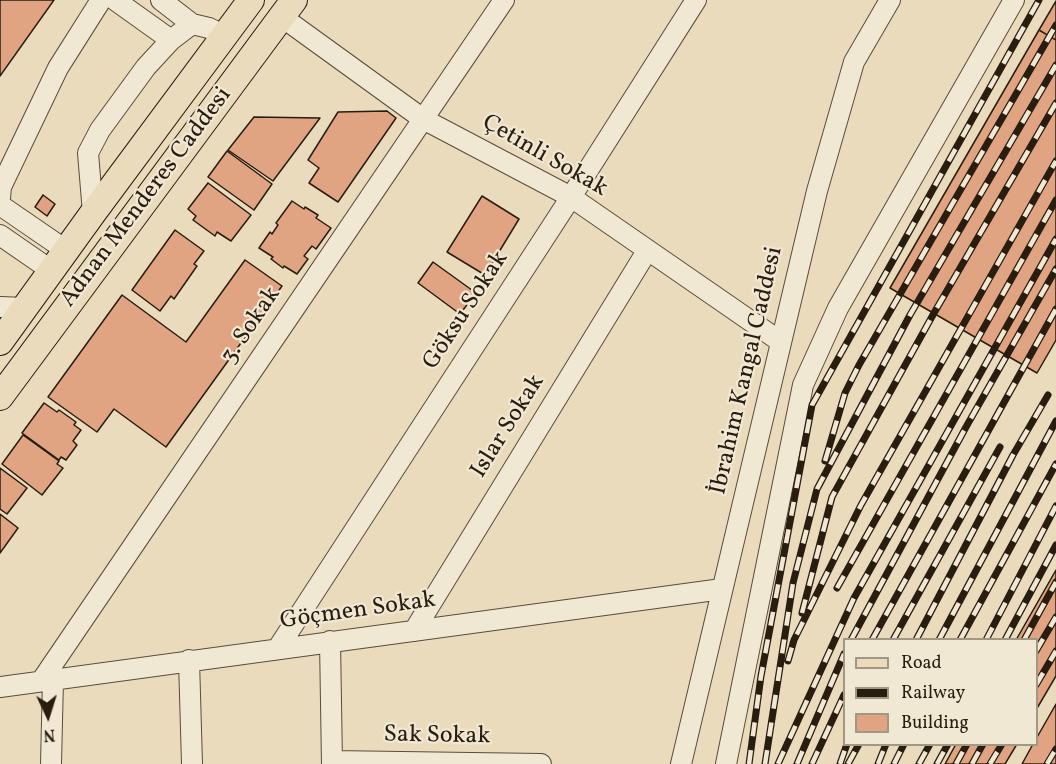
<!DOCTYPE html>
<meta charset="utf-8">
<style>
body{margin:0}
#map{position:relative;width:1056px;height:764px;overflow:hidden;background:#eadbbc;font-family:Vollkorn,serif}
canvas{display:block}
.legend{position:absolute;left:843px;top:638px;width:195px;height:108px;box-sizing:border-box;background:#f1e8d3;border:2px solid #a19785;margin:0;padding:8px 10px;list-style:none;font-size:18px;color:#291d10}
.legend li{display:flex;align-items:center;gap:12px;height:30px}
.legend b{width:30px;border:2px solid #a19785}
.north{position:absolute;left:18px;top:686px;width:60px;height:60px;-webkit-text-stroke:4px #f1e8d3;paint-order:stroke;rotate:176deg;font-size:16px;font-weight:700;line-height:24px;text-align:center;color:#291d10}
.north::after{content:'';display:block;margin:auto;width:21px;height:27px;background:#291d10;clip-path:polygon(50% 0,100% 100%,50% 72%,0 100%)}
</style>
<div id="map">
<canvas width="1056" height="764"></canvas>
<ul class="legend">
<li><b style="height:8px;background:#eadbbc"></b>Road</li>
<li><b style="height:8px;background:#291d10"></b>Railway</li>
<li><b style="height:16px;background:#e1a483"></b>Building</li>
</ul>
<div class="north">N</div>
</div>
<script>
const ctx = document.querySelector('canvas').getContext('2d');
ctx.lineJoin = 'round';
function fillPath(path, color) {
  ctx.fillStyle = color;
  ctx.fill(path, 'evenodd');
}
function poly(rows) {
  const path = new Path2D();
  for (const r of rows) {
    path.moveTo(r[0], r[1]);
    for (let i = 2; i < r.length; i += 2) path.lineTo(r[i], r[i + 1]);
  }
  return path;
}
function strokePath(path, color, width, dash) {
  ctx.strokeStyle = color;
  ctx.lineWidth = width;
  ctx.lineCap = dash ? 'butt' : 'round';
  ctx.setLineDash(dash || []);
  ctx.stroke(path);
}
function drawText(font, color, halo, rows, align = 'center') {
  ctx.font = font + ' Vollkorn,serif';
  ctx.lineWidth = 4.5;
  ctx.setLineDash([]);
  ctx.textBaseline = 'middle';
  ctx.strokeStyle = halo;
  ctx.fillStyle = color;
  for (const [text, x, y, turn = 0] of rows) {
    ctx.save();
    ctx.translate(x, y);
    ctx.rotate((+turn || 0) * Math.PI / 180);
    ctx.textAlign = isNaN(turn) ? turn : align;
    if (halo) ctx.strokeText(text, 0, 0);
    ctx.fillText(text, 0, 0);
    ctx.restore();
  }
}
const building = poly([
 [0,0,54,0,0,76,0,0],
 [1056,1,1056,40,1039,30,1056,1],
 [1039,30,1056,40,1056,340,1037,373,890,288,1039,30],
 [387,111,396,118,338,202,309,183,319,168,308,160,338,112,387,111],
 [254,117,320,118,273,181,228,150,254,117],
 [227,151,272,184,254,210,208,177,227,151],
 [208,183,251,215,231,241,217,232,215,236,193,220,196,216,188,209,208,183],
 [43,195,55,204,47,216,35,207,43,195],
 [482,196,519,219,485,275,447,252,482,196],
 [292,201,304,209,305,207,318,215,316,218,331,228,316,249,312,246,304,256,308,259,297,274,284,266,283,268,271,259,273,257,259,248,270,232,272,234,278,225,276,223,292,201],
 [175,230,204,251,194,264,197,266,174,299,171,296,160,311,132,290,175,230],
 [245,260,282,286,166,447,114,409,97,432,48,397,122,295,186,342,245,260],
 [433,262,476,293,460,314,418,283,433,262],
 [44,403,57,412,59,410,76,422,74,425,81,430,73,441,77,445,66,460,61,457,59,460,22,433,44,403],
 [23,435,59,461,57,464,63,468,42,495,2,464,23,435],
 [0,468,27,488,7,514,0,509,0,468],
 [0,514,18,528,0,553,0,514],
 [1056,570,1056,676,1036,710,1036,640,1016,640,1056,570],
 [1056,704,1056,764,1022,764,1033,744,1036,744,1036,739,1056,704],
 [956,744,1017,744,1005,764,945,764,956,744]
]);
fillPath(building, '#e1a483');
strokePath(building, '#291d10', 1.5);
const minor = poly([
 [115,0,171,40],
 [161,0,192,24],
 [282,17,423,119,571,197,781,342],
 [0,198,1,187,58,68,101,0],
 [0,205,67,251],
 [93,213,88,153,100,130,146,67,171,40,192,24,209,28,225,36],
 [0,235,52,271],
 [0,307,26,308],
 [414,631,647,251],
 [330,641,332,764],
 [278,648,571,197,696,0],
 [189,660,192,764],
 [42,680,504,0],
 [0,687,722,589],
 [332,761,541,764],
 [51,764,53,679],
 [681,764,817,191,854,62,890,0],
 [726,764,803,385,838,308,1014,0]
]);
const major = poly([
 [0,342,93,213,251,0],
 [0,397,294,0]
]);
strokePath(minor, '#594c3b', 22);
strokePath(major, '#291d10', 28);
strokePath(minor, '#f1e8d3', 20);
strokePath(major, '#eadbbc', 26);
const rail = poly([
 [825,461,845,393,859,365,1056,25],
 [837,588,1056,200],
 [802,613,832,497,934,313,1056,103],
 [851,640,966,427,1056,269],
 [872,640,1056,309],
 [893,640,1000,447],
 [916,640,1013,455,1048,395],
 [939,640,1056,421],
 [960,640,1056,464],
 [986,640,1056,506],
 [1005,640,1056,545],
 [1024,640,1056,582],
 [1036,651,1056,617],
 [788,661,794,640,861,505,1056,161],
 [1036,685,1056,651],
 [749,764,761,676,812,405,1039,0],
 [765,764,793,583,817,489,910,315,1056,65],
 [778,764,854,598,1056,239],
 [797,764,844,654],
 [812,764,844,695],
 [840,764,847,744],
 [848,764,859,744],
 [878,764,886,744],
 [894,764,904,744],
 [919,764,930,744],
 [937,764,948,744],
 [956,764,967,744],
 [972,764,983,744],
 [990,764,1002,744],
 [1047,764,1056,749]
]);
strokePath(rail, '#291d10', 7);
strokePath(rail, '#f1e8d3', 4.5, [14]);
drawText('24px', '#291d10', '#f1e8d3', [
 ["Çetinli Sokak",544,157,30],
 ["Adnan Menderes Caddesi",147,198,-53],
 ["Göksu Sokak",467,311,-57],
 ["3. Sokak",252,326,-56],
 ["İbrahim Kangal Caddesi",748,371,-77],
 ["Islar Sokak",509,427,-58],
 ["Göçmen Sokak",358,612,-8],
 ["Sak Sokak",437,737,1]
]);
</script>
